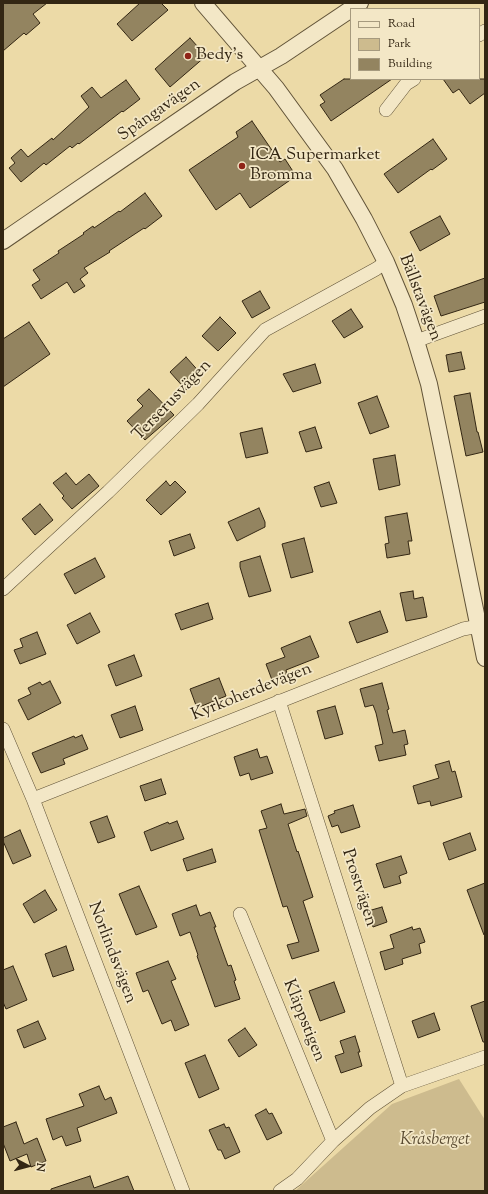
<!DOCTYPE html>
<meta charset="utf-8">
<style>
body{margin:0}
#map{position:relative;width:488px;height:1194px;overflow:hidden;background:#ecdaa7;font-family:"Sorts Mill Goudy",serif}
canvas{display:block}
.frame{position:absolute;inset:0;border:4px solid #332613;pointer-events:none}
.legend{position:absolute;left:350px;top:8px;width:130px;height:72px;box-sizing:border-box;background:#f3e7c6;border:1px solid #a69a7e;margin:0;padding:5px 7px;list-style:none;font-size:12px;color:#332613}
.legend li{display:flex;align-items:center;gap:8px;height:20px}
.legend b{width:20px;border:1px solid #a69a7e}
.north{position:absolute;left:8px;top:1146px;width:40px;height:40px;-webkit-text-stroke:3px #f3e7c6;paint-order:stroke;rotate:96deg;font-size:11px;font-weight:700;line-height:16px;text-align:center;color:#332613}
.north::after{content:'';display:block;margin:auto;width:14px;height:18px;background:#332613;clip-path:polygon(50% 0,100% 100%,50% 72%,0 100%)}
</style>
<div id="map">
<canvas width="488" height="1194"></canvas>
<div class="frame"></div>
<ul class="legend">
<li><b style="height:5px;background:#f3e7c6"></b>Road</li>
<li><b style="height:11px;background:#cdbb8e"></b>Park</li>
<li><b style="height:11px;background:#938460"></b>Building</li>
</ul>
<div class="north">N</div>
</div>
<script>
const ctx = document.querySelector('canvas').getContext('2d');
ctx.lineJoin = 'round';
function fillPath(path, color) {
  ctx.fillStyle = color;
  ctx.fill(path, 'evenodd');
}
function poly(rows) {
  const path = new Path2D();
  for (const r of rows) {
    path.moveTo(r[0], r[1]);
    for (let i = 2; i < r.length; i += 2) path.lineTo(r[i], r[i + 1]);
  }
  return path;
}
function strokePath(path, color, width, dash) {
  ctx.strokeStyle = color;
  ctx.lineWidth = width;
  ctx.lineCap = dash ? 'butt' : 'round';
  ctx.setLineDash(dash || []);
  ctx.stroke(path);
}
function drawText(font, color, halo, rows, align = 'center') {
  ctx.font = font + ' "Sorts Mill Goudy",serif';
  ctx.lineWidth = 3.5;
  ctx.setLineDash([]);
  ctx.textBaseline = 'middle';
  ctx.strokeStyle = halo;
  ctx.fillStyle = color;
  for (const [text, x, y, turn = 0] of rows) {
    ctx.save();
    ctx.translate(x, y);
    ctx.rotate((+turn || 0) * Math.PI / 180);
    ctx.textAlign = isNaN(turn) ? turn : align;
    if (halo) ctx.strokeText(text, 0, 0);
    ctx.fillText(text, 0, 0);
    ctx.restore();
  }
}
fillPath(poly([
 [459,1079,485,1120,485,1191,295,1191,392,1104]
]), '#cdbb8e');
const building = poly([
 [3,3,47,3,33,14,40,23,26,35,24,33,3,51,3,3],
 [140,3,161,3,168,10,132,41,117,24,140,3],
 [190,38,206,56,170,87,155,69,190,38],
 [344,79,392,79,331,121,320,105,325,102,320,95,344,79],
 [443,79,485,79,485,93,470,104,459,89,453,93,443,79],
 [126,80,140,99,123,112,122,111,79,144,78,143,72,148,70,146,46,165,44,163,21,182,9,168,15,163,11,158,21,149,28,157,52,138,53,140,89,107,81,96,92,87,101,98,126,80],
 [252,121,280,162,285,159,296,176,250,208,240,193,216,210,189,170,238,137,236,132,252,121],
 [433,139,447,159,432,170,431,169,398,193,384,174,433,139],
 [145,193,162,216,145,229,144,228,109,251,110,252,84,268,88,273,80,279,85,286,74,293,67,282,41,299,32,285,40,280,33,270,59,253,58,251,84,234,83,233,93,226,94,228,119,211,120,212,145,193],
 [440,216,450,234,420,251,410,232,440,216],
 [485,278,485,302,441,316,434,296,485,278],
 [260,291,270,308,252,318,242,301,260,291],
 [351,309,363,327,344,338,332,321,351,309],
 [220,317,236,333,218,351,202,336,220,317],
 [29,322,50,354,3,387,3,339,29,322],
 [461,352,465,369,449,372,446,355,461,352],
 [186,357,202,375,186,390,170,372,186,357],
 [315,364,321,383,293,392,283,374,315,364],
 [149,389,174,415,145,440,127,421,143,406,137,400,149,389],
 [470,393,477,432,478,432,483,452,466,456,454,396,470,393],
 [377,396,389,427,370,434,358,403,377,396],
 [315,427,322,448,306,452,299,432,315,427],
 [262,428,268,453,246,458,240,433,262,428],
 [395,455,400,485,379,490,373,459,395,455],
 [66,473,76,485,89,474,99,486,72,509,62,498,64,496,53,483,66,473],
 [166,481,170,486,175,481,186,492,161,515,146,500,166,481],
 [329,482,337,503,321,507,314,487,329,482],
 [40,504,53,520,35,535,22,519,40,504],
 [259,508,265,522,265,527,237,541,228,522,259,508],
 [407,513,412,541,408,541,410,554,387,558,385,544,389,543,385,517,407,513],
 [190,534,195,548,174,556,169,541,190,534],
 [304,538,313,572,291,578,282,544,304,538],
 [260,556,271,591,249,597,240,567,240,562,260,556],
 [95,558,105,577,75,594,64,574,95,558],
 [413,591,414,599,423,597,427,617,406,621,400,593,413,591],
 [208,603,213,619,181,630,175,614,208,603],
 [380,611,388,632,357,643,349,622,380,611],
 [90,613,100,632,77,644,67,625,90,613],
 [37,632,46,654,20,664,14,650,23,647,20,639,37,632],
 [310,636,319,657,286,670,287,674,272,680,266,664,285,657,281,648,310,636],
 [134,655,142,676,116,686,108,665,134,655],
 [219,678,226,696,197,708,190,689,219,678],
 [50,681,61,703,28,720,18,700,31,694,28,688,40,682,42,685,50,681],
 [382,683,389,709,387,710,393,733,405,730,408,744,404,745,406,755,379,761,375,746,383,744,376,713,373,705,365,707,360,689,382,683],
 [135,706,143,730,120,738,111,715,135,706],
 [335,706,343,734,325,739,317,711,335,706],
 [82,735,88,749,63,759,65,764,41,773,32,753,74,736,75,738,82,735],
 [257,749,260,758,267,756,273,773,251,780,249,773,240,776,234,757,257,749],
 [449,761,452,772,455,771,462,797,431,806,430,801,418,804,413,786,439,778,435,765,449,761],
 [161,779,166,794,145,801,140,786,161,779],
 [281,804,284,814,305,809,307,816,288,824,297,852,298,851,313,897,303,901,319,951,292,959,287,945,299,942,287,906,283,907,259,830,267,828,261,811,281,804],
 [353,805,360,827,341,833,338,825,332,827,328,816,335,813,334,811,353,805],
 [107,816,115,837,98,843,90,822,107,816],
 [177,821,184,839,151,851,144,832,168,822,169,824,177,821],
 [20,830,31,856,13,864,3,841,3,838,20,830],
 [470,833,476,850,449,860,443,843,470,833],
 [212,849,216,862,187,871,183,859,212,849],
 [401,856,407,873,399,876,401,883,384,888,376,864,401,856],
 [485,883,485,935,484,935,467,890,485,883],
 [139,886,157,927,136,935,119,894,139,886],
 [45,890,57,910,34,923,23,904,45,890],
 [196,905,200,916,210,912,216,927,214,927,228,966,231,965,236,980,234,981,240,999,215,1007,197,956,198,955,190,932,180,936,172,914,196,905],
 [382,907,387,922,373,927,368,911,382,907],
 [412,927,413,930,420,928,425,942,419,944,421,953,402,959,403,964,385,970,380,952,394,948,390,935,412,927],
 [66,946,74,970,53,977,45,954,66,946],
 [168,961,176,979,171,981,189,1025,175,1031,171,1020,162,1024,148,990,143,992,136,973,168,961],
 [13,966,27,1000,6,1009,3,1002,3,970,13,966],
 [334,982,345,1012,320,1021,309,991,334,982],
 [485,1001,485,1042,483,1042,471,1006,485,1001],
 [434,1013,440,1030,418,1038,412,1021,434,1013],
 [38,1021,46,1039,24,1048,17,1030,38,1021],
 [245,1028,257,1045,239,1057,228,1040,245,1028],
 [355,1036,360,1052,358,1052,362,1066,341,1073,335,1056,344,1053,340,1041,355,1036],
 [205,1055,219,1089,199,1098,185,1063,205,1055],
 [99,1086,105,1100,111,1097,117,1113,77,1128,81,1141,66,1146,62,1136,53,1140,46,1119,84,1106,79,1094,99,1086],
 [266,1109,269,1114,272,1113,282,1133,267,1140,255,1115,266,1109],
 [16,1122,24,1144,37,1138,46,1161,31,1167,27,1154,10,1161,3,1143,3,1127,16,1122],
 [224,1124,226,1128,229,1127,240,1152,225,1159,221,1150,218,1150,209,1130,224,1124],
 [90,1176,94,1188,128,1176,134,1191,51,1191,51,1189,90,1176]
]);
fillPath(building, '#938460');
strokePath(building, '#332613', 1);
const minor = poly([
 [479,35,485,31],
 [386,110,406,84,414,79],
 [416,341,485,316],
 [3,589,108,492,198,404,265,330,376,269,386,262],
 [279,701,402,1086],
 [3,729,33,799,183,1191],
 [33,799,463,629,485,625],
 [240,914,333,1141],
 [280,1191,297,1179,333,1141,370,1108,402,1086,485,1057]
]);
const tertiary = poly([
 [203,3,276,88,335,169,364,219,386,262,404,305,416,341,429,384,485,658],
 [3,241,235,82,281,56,360,3]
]);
strokePath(minor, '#615338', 14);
strokePath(tertiary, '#615338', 18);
strokePath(minor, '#f3e7c6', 13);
strokePath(tertiary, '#f3e7c6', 16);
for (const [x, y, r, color] of [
 [188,56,4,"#8f2418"],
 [242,166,4,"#8f2418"]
]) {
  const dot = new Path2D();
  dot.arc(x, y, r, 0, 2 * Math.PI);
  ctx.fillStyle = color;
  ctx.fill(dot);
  strokePath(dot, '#f3e7c6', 1.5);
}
drawText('17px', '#332613', '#f3e7c6', [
 ["Bedy’s",196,56],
 ["ICA Supermarket",250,156],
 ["Bromma",250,176]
], 'left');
drawText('17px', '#332613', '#f3e7c6', [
 ["Spångavägen",160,111,-35],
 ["Bällstavägen",419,298,69],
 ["Terserusvägen",173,401,-46],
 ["Kyrkoherdevägen",252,693,-22],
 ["Prostvägen",358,888,72],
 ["Norlindsvägen",111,953,69],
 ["Kläppstigen",303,1021,68]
]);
drawText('italic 17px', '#5a4b32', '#f3e7c6', [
 ["Kråsberget",435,1141]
]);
</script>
